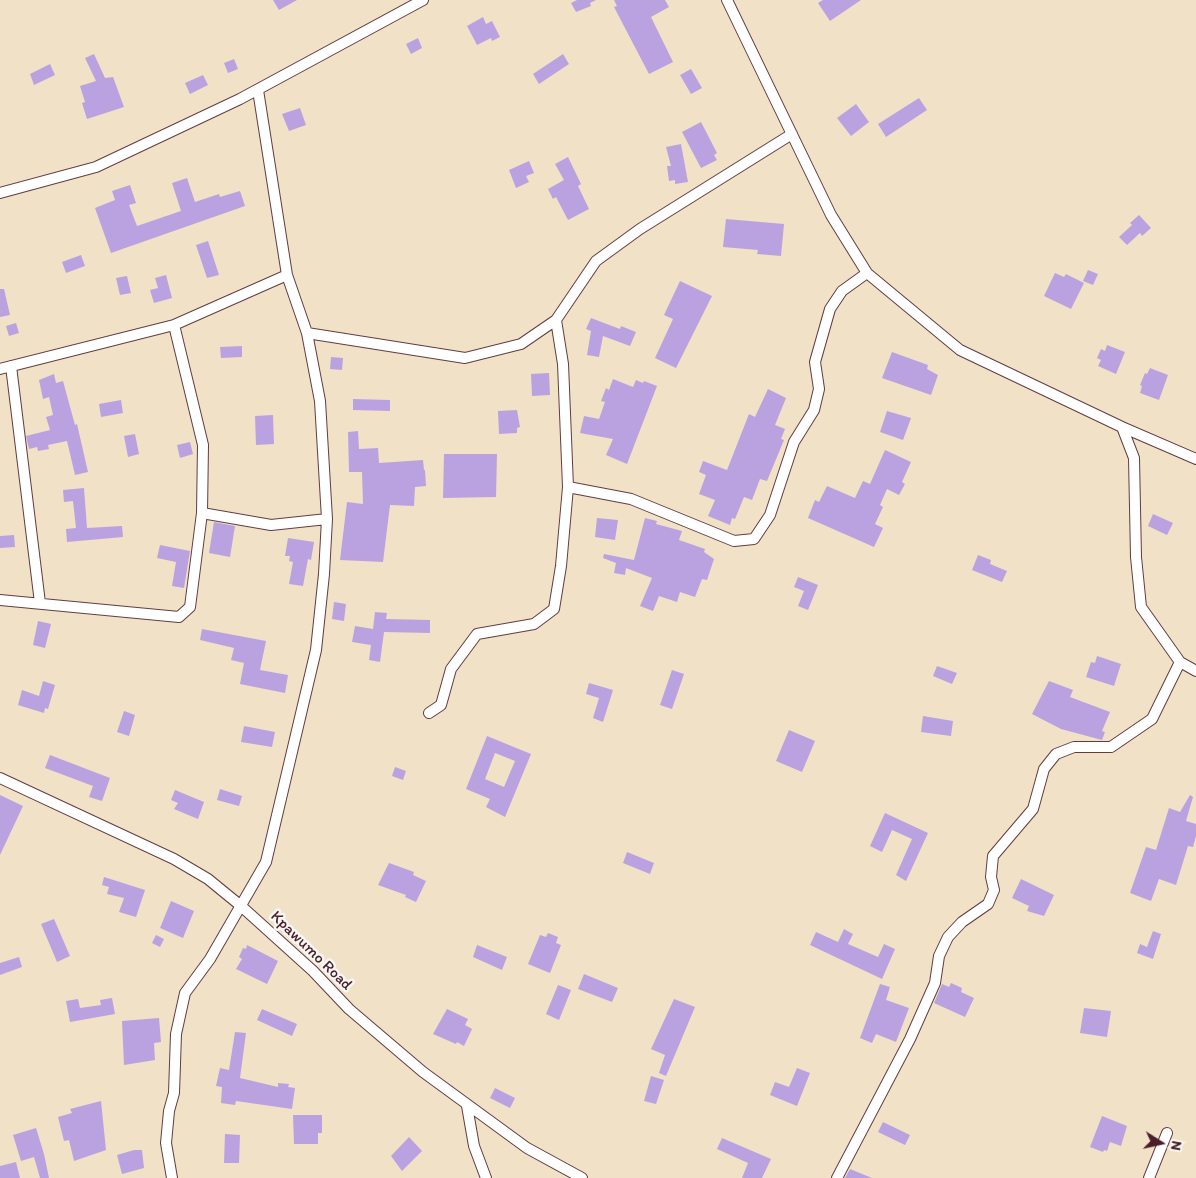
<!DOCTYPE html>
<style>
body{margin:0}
#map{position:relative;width:1196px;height:1178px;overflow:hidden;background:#f1e1c6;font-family:Itim,sans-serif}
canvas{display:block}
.north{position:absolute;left:1136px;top:1118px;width:50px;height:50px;-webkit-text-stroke:4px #f6f6f2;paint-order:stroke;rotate:100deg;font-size:14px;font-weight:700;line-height:20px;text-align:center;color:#4a1f2b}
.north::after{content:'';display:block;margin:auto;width:18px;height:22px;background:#4a1f2b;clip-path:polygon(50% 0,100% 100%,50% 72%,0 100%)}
</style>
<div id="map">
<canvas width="1196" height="1178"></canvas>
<div class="north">N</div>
</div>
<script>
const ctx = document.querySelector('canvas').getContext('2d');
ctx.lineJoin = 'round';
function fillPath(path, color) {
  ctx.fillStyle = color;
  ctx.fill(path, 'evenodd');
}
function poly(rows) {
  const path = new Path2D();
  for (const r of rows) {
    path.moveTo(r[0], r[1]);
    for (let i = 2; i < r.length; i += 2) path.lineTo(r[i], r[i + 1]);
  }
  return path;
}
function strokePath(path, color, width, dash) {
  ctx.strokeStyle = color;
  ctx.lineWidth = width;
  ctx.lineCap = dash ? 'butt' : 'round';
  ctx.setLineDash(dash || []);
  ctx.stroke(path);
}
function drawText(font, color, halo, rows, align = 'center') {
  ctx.font = font + ' Itim,sans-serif';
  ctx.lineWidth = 5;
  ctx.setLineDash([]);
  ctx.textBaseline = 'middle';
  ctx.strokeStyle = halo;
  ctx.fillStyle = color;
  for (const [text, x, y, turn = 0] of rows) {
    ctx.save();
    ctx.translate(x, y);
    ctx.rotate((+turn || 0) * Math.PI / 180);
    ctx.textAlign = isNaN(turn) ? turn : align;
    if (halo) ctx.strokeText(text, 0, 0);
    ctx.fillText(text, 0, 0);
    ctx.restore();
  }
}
fillPath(poly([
 [273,0,297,0,279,10],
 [577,0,596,0,590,3,591,6,576,12,571,3],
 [614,0,665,0,669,7,651,17,673,62,649,74,614,7,617,6],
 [823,0,861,0,830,21,818,3],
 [483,17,486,24,492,21,500,37,492,41,491,38,477,45,467,26],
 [418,38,422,48,411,54,406,44],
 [94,54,105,78,113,77,124,107,87,119,82,103,85,102,80,86,96,81,85,58],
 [563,54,569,64,539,84,533,74],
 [234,59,238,69,228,73,224,63],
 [50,64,55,75,34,85,30,74],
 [691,69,702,88,691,94,680,75],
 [203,75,208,85,190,94,185,83],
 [919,98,927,110,886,137,878,124],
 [856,104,869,122,851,136,837,118],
 [300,108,306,125,289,131,282,114],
 [701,122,717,153,714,155,717,160,701,168,682,132],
 [681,144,688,182,675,184,675,180,669,181,667,166,671,166,666,147],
 [568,157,581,184,578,186,589,209,568,220,556,197,553,199,548,189,564,180,555,164],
 [529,161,534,173,526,176,529,182,516,188,509,170],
 [187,178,195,202,219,194,220,197,240,191,245,206,111,253,95,208,115,200,112,191,130,185,136,203,129,205,137,226,181,211,172,183],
 [1139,215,1151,228,1142,236,1140,233,1127,245,1119,237,1132,225,1130,223],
 [726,219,784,224,781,256,757,254,758,250,723,247],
 [208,241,219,275,207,278,196,245],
 [81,255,85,266,66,273,62,262],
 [1088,270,1098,274,1093,285,1083,281],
 [1055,273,1064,277,1066,274,1084,283,1071,309,1044,296],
 [166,275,172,298,154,303,150,290,158,288,155,278],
 [127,276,131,293,120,295,116,278],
 [680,281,712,296,676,368,655,358,673,319,664,315],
 [0,289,4,289,10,315,0,317],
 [591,318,620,329,621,326,636,332,630,346,603,336,599,357,587,355,591,331,586,329],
 [16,323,19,333,9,336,6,326],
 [1107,345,1125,352,1116,374,1098,366,1101,360,1097,358,1101,349,1105,351],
 [242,346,242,357,221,358,220,347],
 [892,352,928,365,927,369,938,375,931,395,882,378],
 [331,357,343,358,342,370,330,369],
 [1150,368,1168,375,1159,400,1140,393,1142,386,1140,385,1145,373,1147,374],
 [549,373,550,395,532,396,531,374],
 [54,374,56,383,63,381,75,425,77,424,88,472,75,475,67,441,48,445,49,449,38,451,37,447,29,449,26,436,50,430,46,417,53,415,49,397,43,399,39,380],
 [613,379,633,387,636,380,643,383,644,381,657,386,627,464,606,455,613,439,580,433,584,416,599,419,605,402,601,401,606,388,609,390],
 [768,389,786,398,775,425,785,429,781,439,784,440,767,481,760,479,752,500,744,497,735,519,732,518,730,525,708,516,715,500,699,494,706,475,699,472,703,461,727,470,749,414,755,417],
 [353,399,390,400,390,411,353,410],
 [121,400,123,413,101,417,99,404],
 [517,410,520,427,517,428,517,433,499,434,498,411],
 [887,411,911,418,903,440,880,432],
 [273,415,274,444,256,445,255,416],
 [358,431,359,449,378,448,379,463,423,460,424,470,425,470,426,486,415,487,414,506,390,505,383,562,340,560,347,502,363,504,362,472,349,472,348,432],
 [135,434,139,454,128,457,124,436],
 [190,442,193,454,180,458,177,445],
 [885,450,911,462,902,482,905,484,899,495,887,489,880,505,883,507,875,524,883,528,874,547,808,518,815,500,819,502,827,486,855,498,863,481,870,484],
 [444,454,497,454,496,497,443,498],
 [84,488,87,528,122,526,123,537,67,542,66,529,76,528,73,501,64,502,63,490],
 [1153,514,1173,523,1167,535,1148,526],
 [597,518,618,520,615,540,595,537],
 [645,518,657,521,656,524,682,531,679,540,705,549,704,552,714,559,707,580,702,579,695,597,680,592,677,602,659,596,653,611,640,606,652,578,626,568,625,575,614,573,616,563,603,558,604,554,634,560],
 [214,522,235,526,230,557,209,553],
 [14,535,15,547,0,548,0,536],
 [288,538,314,542,311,560,308,559,303,586,289,584,293,562,289,561,290,556,285,556],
 [160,545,190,551,184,588,172,586,176,562,157,558],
 [978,555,991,560,990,564,1007,571,1002,582,972,570],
 [798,577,818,585,808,610,798,606,804,591,794,587],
 [334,602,346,604,344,621,332,619],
 [375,612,387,613,386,619,430,620,430,633,384,632,380,662,369,660,371,645,352,642,355,626,373,629],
 [38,621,51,624,45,648,33,645],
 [202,629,266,641,260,670,288,675,285,693,240,684,244,663,231,660,234,648,200,640],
 [1097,656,1121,664,1114,686,1086,677,1091,662,1095,663],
 [937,666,957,673,952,684,933,676],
 [672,670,684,674,672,709,660,705],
 [43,681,55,685,48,709,45,708,44,713,18,705,22,690,39,696],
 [1049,681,1073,690,1070,697,1110,712,1102,731,1105,732,1102,740,1061,729,1032,714],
 [589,683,613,690,603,722,593,718,599,698,586,694],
 [124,711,135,715,129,736,117,732],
 [923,716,953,721,951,736,921,732],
 [244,726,275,732,272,747,241,742],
 [789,730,815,741,802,772,776,761],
 [487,736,531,754,505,817,486,807,490,799,466,789],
 [495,753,515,761,504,787,485,779],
 [50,755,110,778,102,801,89,797,93,786,45,768],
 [395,767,406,771,403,780,392,776],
 [220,789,242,796,239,806,217,800],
 [175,790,204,802,198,819,174,809,178,803,171,800],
 [0,795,23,806,0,855],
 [1190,795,1193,797,1186,821,1196,824,1196,836,1193,847,1188,846,1176,885,1159,879,1151,901,1130,893,1146,847,1156,850,1169,808,1180,812],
 [885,813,928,833,906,881,896,875,912,839,892,830,882,852,870,846],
 [627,852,654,863,650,874,623,863],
 [389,863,414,872,413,875,426,881,416,902,405,897,406,895,378,885],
 [104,877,145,890,136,917,119,912,124,898,107,894,109,887,102,885],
 [1021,879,1054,895,1044,916,1027,911,1029,906,1012,898],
 [171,901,194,911,183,938,160,928],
 [54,919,70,956,57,962,41,924],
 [844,929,853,934,848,944,878,957,884,944,895,949,882,979,810,945,816,932,838,942],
 [1153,931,1161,934,1153,959,1137,953,1140,944,1147,947],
 [548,933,558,937,556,943,561,945,550,973,528,964,540,935,546,937],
 [156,935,164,939,160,947,152,943],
 [247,945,278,961,267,984,236,969,242,959,239,957,243,948,246,949],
 [477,945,507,957,502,970,473,957],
 [19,957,22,967,0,975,0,963],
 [584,974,618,988,612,1002,578,989],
 [951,983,962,988,961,992,974,998,965,1017,934,1003,942,984,949,987],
 [880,984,890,987,886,1000,909,1008,896,1042,876,1034,872,1043,860,1038],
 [558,985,571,990,559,1020,546,1014],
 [112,998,115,1014,70,1022,66,1001,78,999,80,1008,101,1005,100,1000],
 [674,999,695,1007,666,1076,659,1073,665,1055,651,1049],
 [1084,1008,1111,1011,1107,1037,1080,1033],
 [262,1009,297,1024,292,1036,257,1020],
 [447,1009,468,1019,465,1025,472,1029,464,1046,457,1042,456,1044,433,1034],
 [159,1018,161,1042,154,1043,155,1060,124,1065,122,1021],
 [235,1032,246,1033,240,1078,278,1087,278,1083,289,1084,288,1087,295,1088,292,1109,236,1101,235,1105,221,1103,222,1087,216,1086,220,1068,229,1070],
 [797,1068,810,1073,797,1106,770,1095,775,1082,789,1087],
 [651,1076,664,1080,656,1104,644,1101],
 [495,1088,515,1098,510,1108,490,1098],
 [101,1101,106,1150,74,1161,69,1140,64,1141,58,1117,72,1113,70,1109],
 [293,1115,322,1115,322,1133,318,1133,318,1144,294,1144],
 [1102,1116,1127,1126,1121,1146,1110,1142,1107,1151,1104,1150,1103,1152,1090,1147],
 [883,1122,910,1135,905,1145,878,1132],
 [36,1128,44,1154,49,1178,40,1178,34,1157,21,1161,13,1135],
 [225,1134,240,1135,239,1163,224,1163],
 [409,1137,422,1151,402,1171,391,1156],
 [722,1138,771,1159,762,1178,742,1178,748,1163,717,1149],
 [134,1150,142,1150,144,1168,122,1174,117,1155],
 [16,1162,20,1178,0,1178,0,1166],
 [850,1169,872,1178,845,1178]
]), '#baa2e1');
const street = poly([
 [727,0,831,215,867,273,960,350,1122,427,1196,459],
 [0,193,96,167,240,99,423,0],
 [307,333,465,358,521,344,556,320,596,261,640,229,792,134],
 [11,366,40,603],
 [0,369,174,325,287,275],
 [1122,427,1134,458,1136,557,1141,607,1180,662,1196,671],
 [568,487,631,499,734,541,754,539,770,515,794,442,814,410,819,389,815,362,830,309,842,291,867,273],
 [202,513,271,525,327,519],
 [0,600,179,617,190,607,202,513,203,445,174,325],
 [429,713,441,705,451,669,477,634,534,624,554,609,561,566,568,487,563,364,556,320],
 [0,778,174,859,208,879,241,906,313,971,349,1009,423,1072,527,1148,582,1178],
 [467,1106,474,1146,486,1178],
 [172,1178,166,1143,169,1111,174,1093,176,1034,185,993,210,959,266,862,316,650,324,574,327,519,320,401,307,333,287,275,258,90],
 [837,1178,910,1039,935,983,939,956,948,937,962,922,988,904,994,890,991,877,993,856,1033,809,1044,769,1056,754,1074,747,1111,747,1152,719,1180,662],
 [1149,1178,1167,1133]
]);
strokePath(street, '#633c42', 12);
strokePath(street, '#fff', 10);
drawText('16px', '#4a1f2b', '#f6f6f2', [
 ["Kpawumo Road",311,951,44]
]);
</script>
